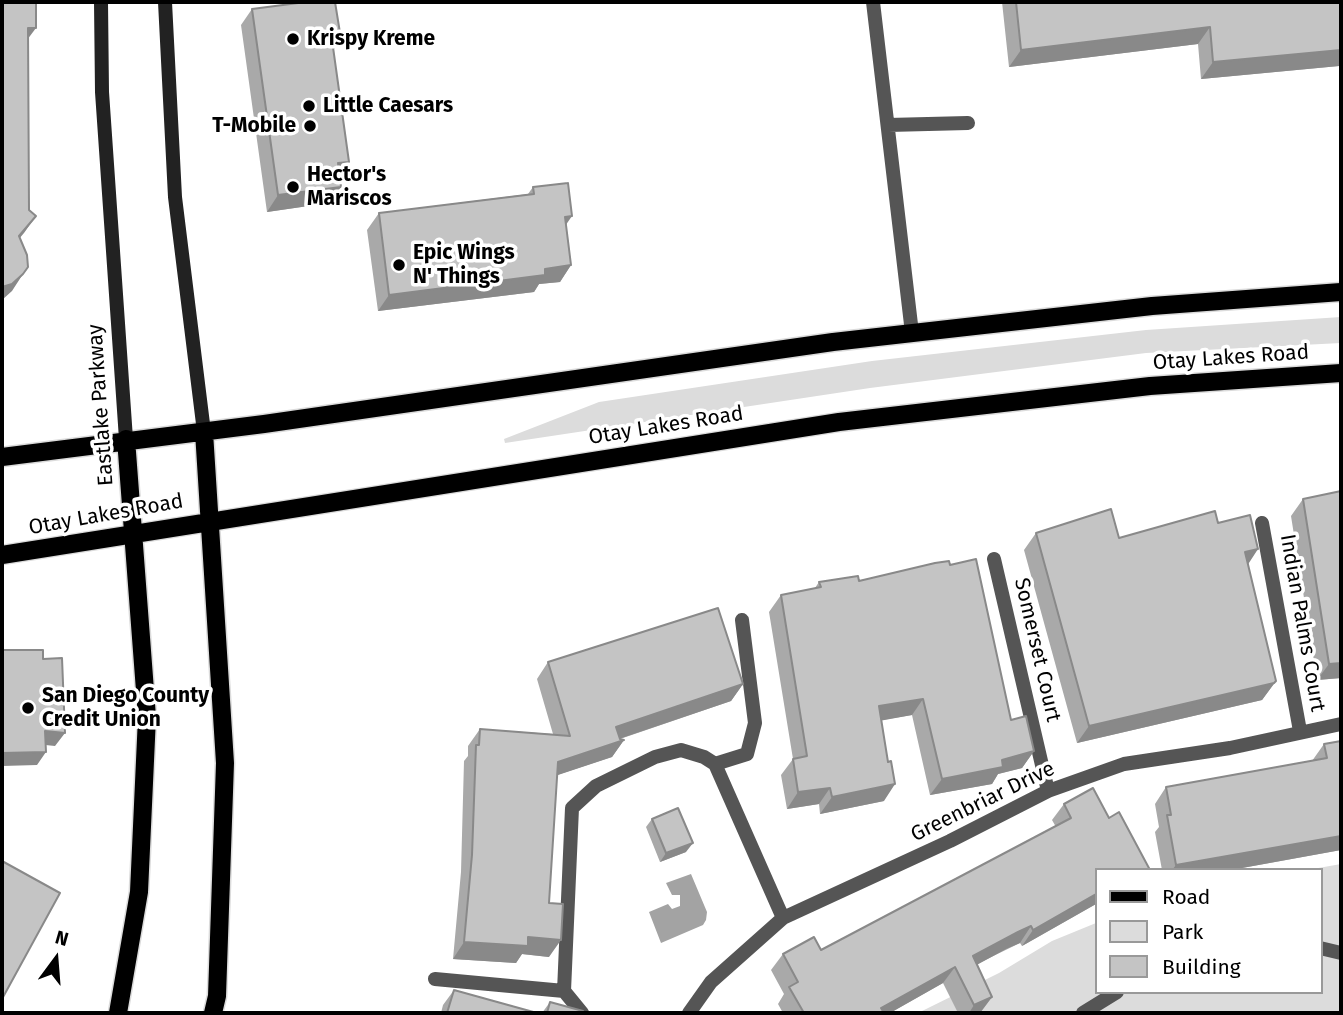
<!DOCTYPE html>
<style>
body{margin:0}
#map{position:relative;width:1343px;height:1015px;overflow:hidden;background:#fff;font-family:"Fira Sans",sans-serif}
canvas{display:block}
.frame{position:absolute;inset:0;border:4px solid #000;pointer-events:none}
.legend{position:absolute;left:1095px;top:868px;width:228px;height:126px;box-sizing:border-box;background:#fff;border:2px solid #999;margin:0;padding:9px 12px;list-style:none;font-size:21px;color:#000}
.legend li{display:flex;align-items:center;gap:14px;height:35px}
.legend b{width:35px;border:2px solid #999}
.north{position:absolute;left:21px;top:924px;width:70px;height:70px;-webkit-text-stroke:5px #fff;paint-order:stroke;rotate:16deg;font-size:19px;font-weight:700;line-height:28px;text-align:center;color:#000}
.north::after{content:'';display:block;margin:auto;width:24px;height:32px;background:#000;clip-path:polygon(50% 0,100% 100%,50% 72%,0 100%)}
</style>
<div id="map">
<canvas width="1343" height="1015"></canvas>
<div class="frame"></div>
<ul class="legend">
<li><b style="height:9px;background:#000"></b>Road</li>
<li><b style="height:19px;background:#dcdcdc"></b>Park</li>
<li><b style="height:19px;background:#c4c4c4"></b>Building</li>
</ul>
<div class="north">N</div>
</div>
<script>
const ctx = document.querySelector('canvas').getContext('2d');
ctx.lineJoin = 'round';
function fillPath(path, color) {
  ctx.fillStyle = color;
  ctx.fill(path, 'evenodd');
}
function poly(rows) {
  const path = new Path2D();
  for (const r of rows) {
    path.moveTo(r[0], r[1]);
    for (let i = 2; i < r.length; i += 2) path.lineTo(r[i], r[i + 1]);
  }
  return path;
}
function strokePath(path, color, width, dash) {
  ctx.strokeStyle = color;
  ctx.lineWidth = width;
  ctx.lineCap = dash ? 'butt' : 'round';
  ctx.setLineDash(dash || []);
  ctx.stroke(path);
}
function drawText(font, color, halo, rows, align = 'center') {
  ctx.font = font + ' "Fira Sans",sans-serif';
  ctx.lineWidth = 7;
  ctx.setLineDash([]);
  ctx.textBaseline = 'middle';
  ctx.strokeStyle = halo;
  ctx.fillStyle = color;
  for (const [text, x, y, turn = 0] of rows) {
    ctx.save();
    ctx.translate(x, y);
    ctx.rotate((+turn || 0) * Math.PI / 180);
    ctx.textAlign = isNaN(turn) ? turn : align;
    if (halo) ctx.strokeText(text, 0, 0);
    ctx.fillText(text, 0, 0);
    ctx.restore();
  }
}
fillPath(poly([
 [1341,317,1341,343,1146,353,870,388,505,443,504,439,599,402,872,361,1146,330],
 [1341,864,1341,1013,918,1013,999,973,1052,941,1096,923,1096,992,1320,992,1320,870,1307,870]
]), '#dcdcdc');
fillPath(poly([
 [691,874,707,912,706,920,703,925,661,943,649,912,668,904,672,909,680,906,680,895,672,895,666,883]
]), '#a3a3a3');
const primary = poly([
 [204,432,225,763,217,996,213,1013],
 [2,457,264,424,833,342,1152,306,1341,292],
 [2,555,839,422,1150,386,1341,373],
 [118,1013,139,892,147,717,126,439]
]);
strokePath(primary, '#dbdbdb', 21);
strokePath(poly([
 [873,2,912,333],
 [888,125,968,123],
 [1320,948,1341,953],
 [1083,1013,1117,992]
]), '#555', 14);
strokePath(poly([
 [1262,523,1300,731],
 [994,559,1048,791],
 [715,764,747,754,755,723,742,620],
 [435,979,564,991],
 [582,1013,564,991,572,808,596,786,655,757,681,750,704,757,715,764,783,918],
 [689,1013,711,982,783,918,950,841,1048,791,1124,764,1230,748,1341,724]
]), '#555', 14);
strokePath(poly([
 [101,2,102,92,126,439],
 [165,2,175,197,204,432]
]), '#222', 14);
strokePath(primary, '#000', 18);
fillPath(poly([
 [1002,2,1341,2,1339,66,1201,79,1198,44,1009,67],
 [252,9,341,39,333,49,339,175,329,203,267,212,241,25],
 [533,187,566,225,571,265,560,282,539,284,534,292,378,311,367,230,379,213,528,194],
 [1303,499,1341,678,1317,680,1291,516],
 [1218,523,1248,564,1276,681,1262,700,1077,743,1024,550,1036,533,1119,538],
 [950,565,1011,720,1034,751,1022,768,998,774,992,784,930,795,912,715,882,720,884,801,820,814,819,804,787,809,781,775,793,759,769,612,781,595,815,588,819,582,859,581],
 [548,662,743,684,731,701,620,739,624,740,612,757,557,775,549,903,549,957,522,954,516,963,453,959,461,872,464,761,468,756,468,746,480,729,553,734,537,679],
 [1341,741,1341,850,1231,870,1162,870,1155,832,1159,827,1155,804,1166,787,1312,761,1324,744],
 [1064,804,1096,870,1096,904,1022,946,1020,943,977,964,992,997,980,1013,958,1013,943,983,890,1013,783,1013,778,1004,784,994,771,970,783,954,821,950,1056,827,1052,820],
 [652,819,686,852,660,862,646,827],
 [454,990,537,1013,441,1013,443,1005],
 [550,1002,583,1013,542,1013]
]), '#a9a9a9');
fillPath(poly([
 [1210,27,1198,44,1009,67,1021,50],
 [28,28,36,28,24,44],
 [341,39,329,56,332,40],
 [1341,50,1341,63,1339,66,1201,79,1213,62],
 [349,162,337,178,338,163],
 [341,187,329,203,267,212,278,195],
 [36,216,24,233,7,253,19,236],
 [572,216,561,232,565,217],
 [571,265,560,282,539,284,534,292,378,311,389,295],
 [23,274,12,291,2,300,2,287],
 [1258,549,1247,566,1245,552],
 [1341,663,1341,678,1317,680,1329,664],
 [1276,681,1262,700,1077,743,1089,726],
 [743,684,731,701,604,744,616,727],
 [923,699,912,715,868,723,879,706],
 [45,731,65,733,55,746,36,744],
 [624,740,612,757,546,779,558,762],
 [1034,751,1022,768,998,774,992,784,930,795,942,779,1002,760],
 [46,752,37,765,2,766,2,753],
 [895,784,884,801,820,814,832,797],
 [830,788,819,804,787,809,798,792],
 [1341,836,1341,850,1231,870,1172,870,1176,865],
 [693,843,686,852,660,862,666,853],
 [1096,894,1096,904,1022,946,1033,930],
 [1031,926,1020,943,1006,949,962,973,973,956,1018,932],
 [528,937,561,940,549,957,522,954,516,963,453,959,464,942],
 [955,967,943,983,890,1013,878,1013,881,1008],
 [992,997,980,1013,969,1013,974,1005]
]), '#898989');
const building = poly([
 [2,2,36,2,36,28,28,28,29,210,36,216,19,236,27,255,28,267,23,274,12,284,2,287,2,2],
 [306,2,335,2,341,39,332,40,349,162,338,163,341,187,278,195,252,9,306,2],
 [1016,2,1341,2,1341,50,1213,62,1210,27,1021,50,1016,2],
 [568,183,572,216,565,217,571,265,545,269,545,275,389,295,379,213,534,194,533,187,568,183],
 [1341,491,1341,663,1329,664,1303,499,1341,491],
 [1111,509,1119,538,1215,511,1218,523,1250,515,1258,549,1245,552,1276,681,1274,683,1089,726,1036,533,1111,509],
 [976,559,1011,720,1026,716,1034,751,1002,760,1003,767,942,779,923,699,879,706,888,762,891,761,895,784,832,797,830,788,798,792,793,759,807,756,781,595,821,587,819,582,858,576,859,581,935,563,949,561,950,565,976,559],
 [718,608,743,684,616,727,620,739,624,740,558,762,549,903,563,904,561,940,528,937,528,946,464,942,472,855,476,745,479,745,480,729,570,736,548,662,718,608],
 [2,650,43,650,43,659,62,658,65,733,45,731,46,752,2,753,2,650],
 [1341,741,1341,836,1176,865,1167,815,1171,815,1166,787,1327,758,1324,744,1341,741],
 [1093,788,1109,818,1119,812,1150,870,1096,870,1096,894,1033,930,1031,926,1018,932,973,956,992,997,974,1005,955,967,881,1008,884,1013,804,1013,789,987,798,982,783,954,814,937,821,950,1071,818,1064,804,1093,788],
 [678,808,693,843,666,853,652,819,678,808],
 [2,861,60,893,2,999,2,861],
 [454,990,537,1013,447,1013,454,990],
 [550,1002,583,1011,583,1013,547,1013,550,1002]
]);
fillPath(building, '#c4c4c4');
strokePath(building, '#898989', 2);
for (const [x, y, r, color] of [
 [293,39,7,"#000"],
 [309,106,7,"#000"],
 [310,126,7,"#000"],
 [293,187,7,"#000"],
 [399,265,7,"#000"],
 [28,708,7,"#000"]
]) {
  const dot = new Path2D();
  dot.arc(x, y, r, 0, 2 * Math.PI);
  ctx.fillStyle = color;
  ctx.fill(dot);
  strokePath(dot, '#fff', 2.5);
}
drawText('bold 21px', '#000', '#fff', [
 ["Krispy Kreme",307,39],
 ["Little Caesars",323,106],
 ["T-Mobile",296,126,"right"],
 ["Hector's",307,175],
 ["Mariscos",307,199],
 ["Epic Wings",413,253],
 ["N' Things",413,277],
 ["San Diego County",42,696],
 ["Credit Union",42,720]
], 'left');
drawText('21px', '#000', '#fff', [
 ["Otay Lakes Road",1231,358,-4],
 ["Eastlake Parkway",101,405,-94],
 ["Otay Lakes Road",666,426,-9],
 ["Otay Lakes Road",106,515,-10],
 ["Indian Palms Court",1302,623,80],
 ["Somerset Court",1037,650,77],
 ["Greenbriar Drive",983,802,-26]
]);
</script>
